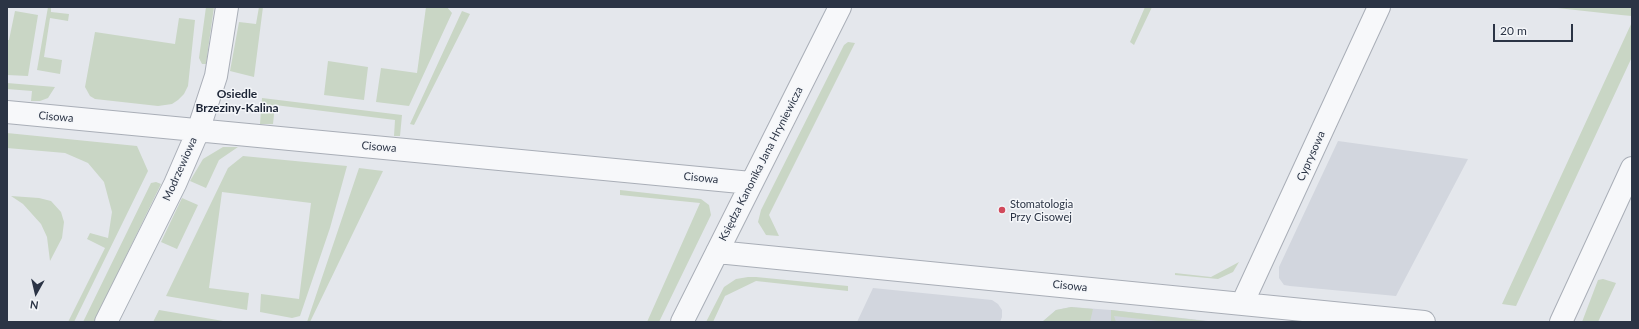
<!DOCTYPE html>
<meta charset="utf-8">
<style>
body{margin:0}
#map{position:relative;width:1639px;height:329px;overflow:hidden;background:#e4e7ec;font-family:Lato,sans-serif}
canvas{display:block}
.frame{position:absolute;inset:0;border:8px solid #2b3445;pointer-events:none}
.north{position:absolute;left:16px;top:273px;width:40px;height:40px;-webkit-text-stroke:3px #f4f6f9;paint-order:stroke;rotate:188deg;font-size:11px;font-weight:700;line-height:16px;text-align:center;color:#2b3445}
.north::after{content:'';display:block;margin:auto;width:14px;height:18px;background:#2b3445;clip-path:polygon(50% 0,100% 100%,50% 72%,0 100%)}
.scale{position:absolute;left:1493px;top:24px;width:80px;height:18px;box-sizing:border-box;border:2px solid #2b3445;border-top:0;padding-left:5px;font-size:12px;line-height:14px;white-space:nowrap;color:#2b3445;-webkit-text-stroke:3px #f4f6f9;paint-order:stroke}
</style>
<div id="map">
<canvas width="1639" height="329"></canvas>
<div class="frame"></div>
<div class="north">N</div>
<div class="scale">20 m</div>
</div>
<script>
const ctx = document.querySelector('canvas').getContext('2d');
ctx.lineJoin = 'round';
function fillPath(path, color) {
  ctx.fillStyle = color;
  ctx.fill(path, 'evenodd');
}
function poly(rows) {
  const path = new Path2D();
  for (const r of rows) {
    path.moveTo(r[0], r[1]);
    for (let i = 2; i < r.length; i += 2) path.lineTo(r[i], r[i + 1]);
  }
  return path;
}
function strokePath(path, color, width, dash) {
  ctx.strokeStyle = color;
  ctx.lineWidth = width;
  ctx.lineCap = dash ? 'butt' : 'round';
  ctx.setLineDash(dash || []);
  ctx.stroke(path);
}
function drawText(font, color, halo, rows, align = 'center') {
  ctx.font = font + ' Lato,sans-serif';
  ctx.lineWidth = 3;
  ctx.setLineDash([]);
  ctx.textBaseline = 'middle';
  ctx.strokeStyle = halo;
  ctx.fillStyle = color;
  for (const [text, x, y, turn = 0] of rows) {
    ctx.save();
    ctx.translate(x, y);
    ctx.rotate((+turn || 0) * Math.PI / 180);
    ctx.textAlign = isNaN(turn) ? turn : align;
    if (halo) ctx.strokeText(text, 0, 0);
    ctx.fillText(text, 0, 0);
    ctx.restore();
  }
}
fillPath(poly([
 [1338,141,1468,159,1396,296,1290,286,1284,285,1279,278,1279,267],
 [873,288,992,300,998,304,1002,310,1002,317,1000,322,857,322],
 [1071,307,1111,310,1217,322,1042,322,1056,310]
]), '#d2d6de');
fillPath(poly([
 [48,7,51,7,51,12,69,14,68,21,50,18,44,57,62,60,60,74,37,70],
 [206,7,214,7,206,64,202,64,199,58],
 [259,7,263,7,254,77,230,71,239,22,256,24],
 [426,7,447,7,452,13,409,106,376,102,381,68,417,73],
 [1145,7,1152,7,1134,45,1130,42],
 [1548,7,1632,7,1632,16,1621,15],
 [15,11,38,15,28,76,7,75,7,40,9,40],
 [462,11,470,14,414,125,410,124],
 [179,18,195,20,188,86,184,94,178,100,172,104,158,106,95,99,90,96,85,87,95,32,175,44],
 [1632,22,1632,57,1516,306,1502,304],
 [848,42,855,43,769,215,779,236,766,235,758,222,761,210,844,45],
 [328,61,368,67,364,100,324,95],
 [7,83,55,87,48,98,40,101,31,101,32,91,7,89],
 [262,98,402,115,400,136,394,136,395,120,275,105,273,124,260,124],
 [7,133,137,146,148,171,74,322,68,322,105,248,87,239,90,233,108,238,112,212,104,182,88,163,65,153,7,148],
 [223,147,238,147,219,160,206,188,190,181,203,159],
 [243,156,347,166,330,228,300,316,292,318,260,312,261,294,299,299,311,203,222,192,209,288,249,293,247,310,166,296,228,168],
 [359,168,383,171,310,322,307,322],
 [156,182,161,184,94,322,83,322,151,183],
 [620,190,701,199,709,205,711,215,659,322,647,322,700,203,620,195],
 [11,196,39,198,51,201,61,212,64,222,62,238,50,261,47,237,41,224,23,204],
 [182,198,198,205,177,249,161,242],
 [1239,262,1233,272,1218,279,1175,275,1175,273,1211,277],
 [748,277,756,277,848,286,848,291,756,281,725,296,713,322,706,322,724,287,736,279],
 [1603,279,1616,283,1598,322,1582,322,1598,280],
 [1071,307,1093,309,1090,322,1042,322,1056,310],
 [159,310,229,322,153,322],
 [1111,310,1214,322,1217,322,1167,322,1114,316,1116,322,1111,322]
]), '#c9d6c5');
const minor = poly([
 [7,112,751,183],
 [717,252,1424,322],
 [1242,304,1379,7],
 [106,322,175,184,198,131,216,76,227,7],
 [682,322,840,7]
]);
const tertiary = poly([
 [1561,322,1632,168]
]);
strokePath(minor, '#a9aeb7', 24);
strokePath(tertiary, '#a9aeb7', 24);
strokePath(minor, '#f7f8fa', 22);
strokePath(tertiary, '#f7f8fa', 22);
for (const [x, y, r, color] of [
 [1002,210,4,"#d1495b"]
]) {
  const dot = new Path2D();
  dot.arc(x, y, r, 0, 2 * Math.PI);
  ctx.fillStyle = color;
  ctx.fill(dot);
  strokePath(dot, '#f4f6f9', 1.5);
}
drawText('11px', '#2b3445', '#f4f6f9', [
 ["Cisowa",56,117,5],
 ["Cisowa",379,147,5],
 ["Cyprysowa",1311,156,-66],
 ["Księdza Kanonika Jana Hryniewicza",761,164,-63],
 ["Modrzewiowa",180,169,-66],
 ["Cisowa",701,178,6],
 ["Cisowa",1070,286,6]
]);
drawText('11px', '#2b3445', '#f4f6f9', [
 ["Stomatologia",1010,204],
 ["Przy Cisowej",1010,217]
], 'left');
drawText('bold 12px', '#1d2536', '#f4f6f9', [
 ["Osiedle",237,94],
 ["Brzeziny-Kalina",237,108]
]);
</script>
